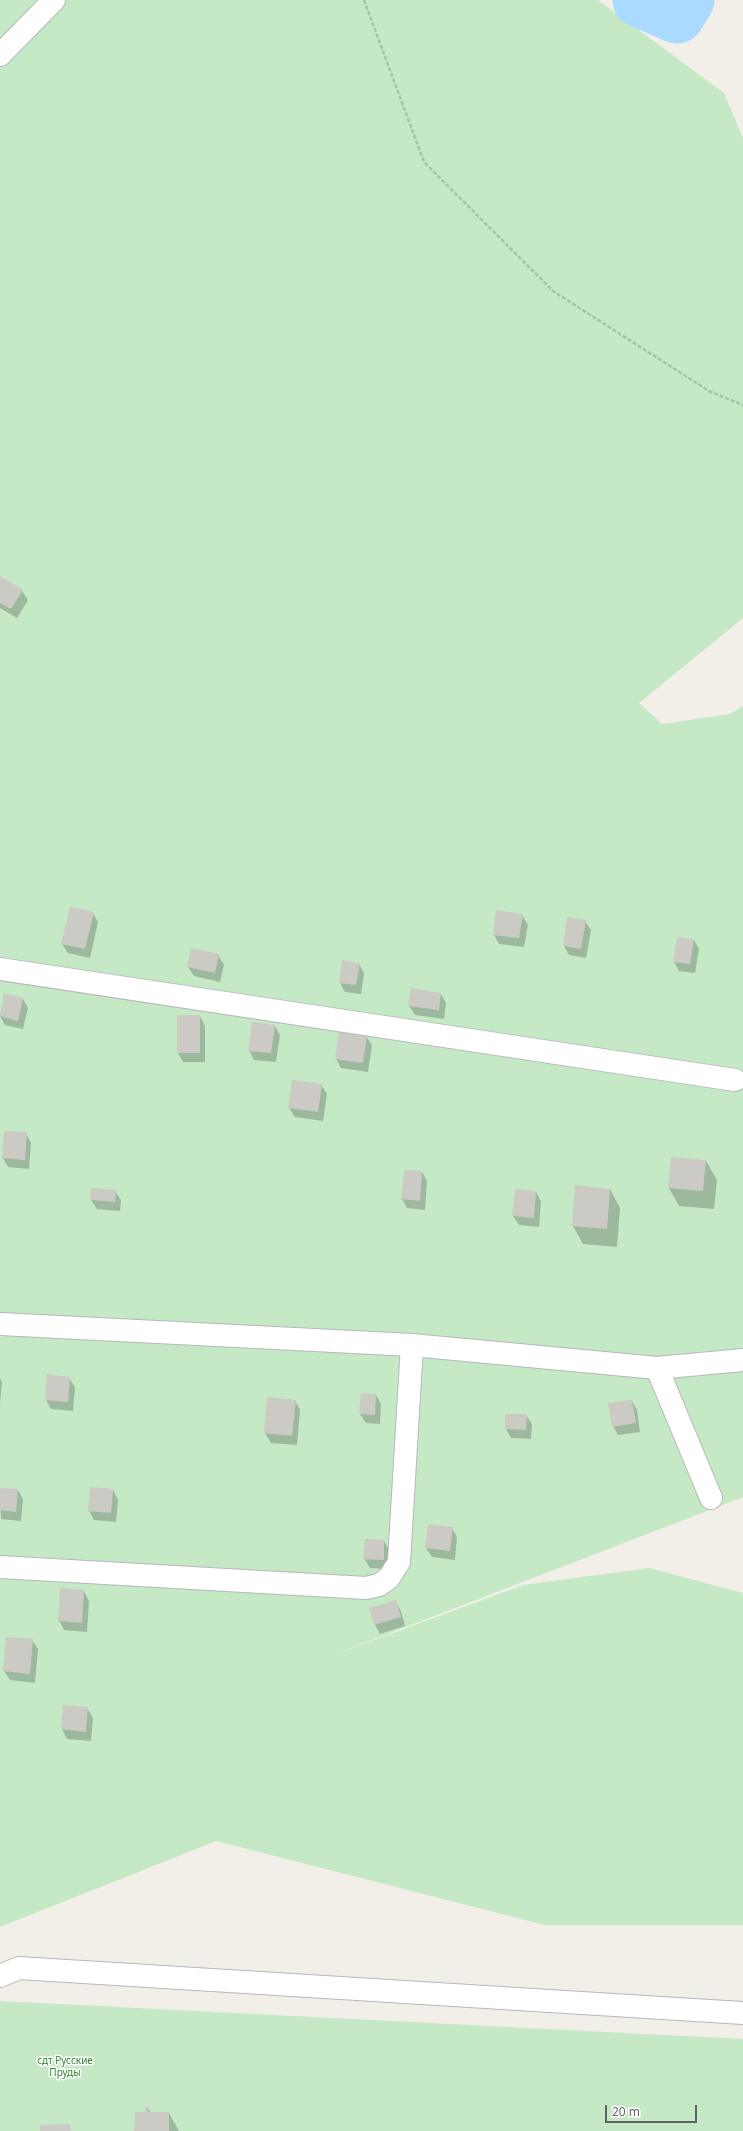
<!DOCTYPE html>
<meta charset="utf-8">
<style>
body{margin:0}
#map{position:relative;width:743px;height:2131px;overflow:hidden;background:#f1efe8;font-family:"Noto Sans",sans-serif}
canvas{display:block}
.scale{position:absolute;left:605px;top:2105px;width:92px;height:18px;box-sizing:border-box;border:2px solid #5f6368;border-top:0;padding-left:5px;font-size:12px;line-height:14px;white-space:nowrap;color:#5f6368;-webkit-text-stroke:3px #fff;paint-order:stroke}
</style>
<div id="map">
<canvas width="743" height="2131"></canvas>
<div class="scale">20 m</div>
</div>
<script>
const ctx = document.querySelector('canvas').getContext('2d');
ctx.lineJoin = 'round';
function fillPath(path, color) {
  ctx.fillStyle = color;
  ctx.fill(path, 'evenodd');
}
function poly(rows) {
  const path = new Path2D();
  for (const r of rows) {
    path.moveTo(r[0], r[1]);
    for (let i = 2; i < r.length; i += 2) path.lineTo(r[i], r[i + 1]);
  }
  return path;
}
function strokePath(path, color, width, dash) {
  ctx.strokeStyle = color;
  ctx.lineWidth = width;
  ctx.lineCap = dash ? 'butt' : 'round';
  ctx.setLineDash(dash || []);
  ctx.stroke(path);
}
function drawText(font, color, halo, rows, align = 'center') {
  ctx.font = font + ' "Noto Sans",sans-serif';
  ctx.lineWidth = 3;
  ctx.setLineDash([]);
  ctx.textBaseline = 'middle';
  ctx.strokeStyle = halo;
  ctx.fillStyle = color;
  for (const [text, x, y, turn = 0] of rows) {
    ctx.save();
    ctx.translate(x, y);
    ctx.rotate((+turn || 0) * Math.PI / 180);
    ctx.textAlign = isNaN(turn) ? turn : align;
    if (halo) ctx.strokeText(text, 0, 0);
    ctx.fillText(text, 0, 0);
    ctx.restore();
  }
}
fillPath(poly([
 [0,0,598,0,724,93,743,138,743,618,639,703,662,724,730,714,743,706,743,1497,323,1659,523,1585,649,1568,743,1593,743,1925,545,1925,216,1841,0,1927],
 [640,0,687,0,677,16],
 [0,2001,743,2039,743,2131,0,2131]
]), '#c5e8c5');
fillPath(poly([
 [0,577,22,591,28,600,17,618,0,608],
 [93,913,98,922,90,958,68,953,62,944],
 [522,915,528,925,524,947,499,944,494,935],
 [585,921,591,930,586,958,569,955,564,946],
 [694,940,699,949,695,973,679,971,674,962],
 [218,955,224,965,220,982,194,976,188,967],
 [359,964,364,973,361,994,345,992,340,983],
 [441,994,446,1003,444,1019,415,1015,409,1006],
 [5,995,23,999,28,1008,23,1029,5,1025,0,1016],
 [200,1016,205,1026,205,1062,183,1062,178,1053],
 [275,1026,280,1035,276,1062,254,1060,249,1050],
 [366,1036,372,1045,368,1072,341,1068,336,1059],
 [321,1085,327,1094,323,1121,295,1117,289,1108],
 [26,1133,31,1143,29,1169,8,1167,3,1158],
 [706,1161,717,1180,714,1209,679,1206,669,1188],
 [422,1172,427,1181,425,1210,407,1208,402,1199],
 [610,1189,620,1208,617,1247,583,1244,573,1226],
 [115,1191,121,1200,120,1211,97,1209,91,1200],
 [536,1192,541,1201,539,1227,519,1225,513,1216],
 [0,1378,2,1382,0,1403],
 [69,1378,75,1387,73,1411,51,1409,46,1400],
 [376,1395,381,1404,380,1424,366,1423,360,1414],
 [268,1398,295,1400,300,1410,297,1445,271,1443,265,1433],
 [632,1401,637,1410,640,1432,618,1435,613,1426],
 [526,1415,532,1424,531,1439,511,1438,506,1429],
 [0,1489,18,1490,23,1499,21,1521,1,1519],
 [113,1490,118,1500,116,1522,94,1520,89,1511],
 [452,1528,457,1537,455,1560,432,1557,426,1548],
 [384,1541,389,1550,388,1569,370,1568,364,1558],
 [84,1591,89,1601,87,1632,64,1630,59,1620],
 [395,1601,401,1611,405,1626,380,1634,375,1625],
 [32,1640,38,1649,35,1683,10,1680,4,1671],
 [64,1706,87,1708,93,1718,91,1741,67,1739,62,1729],
 [148,2108,151,2113,169,2113,179,2131,135,2131]
]), '#0003');
strokePath(poly([
 [640,0,677,16,687,0]
]), '#aadaff', 55);
fillPath(poly([
 [0,576,23,590,11,609,0,603],
 [70,907,94,912,85,949,61,944],
 [496,910,523,914,519,938,493,935],
 [567,917,586,920,581,949,563,946],
 [677,937,694,939,690,964,673,962],
 [191,948,219,954,215,973,187,967],
 [342,960,360,963,356,985,339,983],
 [411,988,441,993,439,1010,408,1006],
 [4,993,23,998,18,1021,0,1016],
 [177,1015,200,1015,200,1053,177,1053],
 [252,1022,275,1025,271,1053,248,1051],
 [339,1031,367,1035,363,1063,335,1059],
 [292,1080,322,1084,318,1112,288,1108],
 [4,1131,27,1132,25,1160,2,1158],
 [671,1157,706,1160,703,1191,668,1188],
 [404,1170,422,1171,420,1201,401,1199],
 [575,1185,610,1189,607,1229,572,1226],
 [91,1188,116,1190,115,1202,90,1200],
 [515,1189,536,1191,534,1218,512,1216],
 [47,1374,70,1377,68,1402,45,1400],
 [361,1393,376,1394,375,1415,359,1414],
 [267,1397,296,1400,292,1436,264,1433],
 [632,1400,636,1423,612,1427,608,1403],
 [505,1414,527,1414,526,1430,505,1429],
 [90,1487,113,1489,111,1513,88,1511],
 [0,1488,18,1489,16,1512,0,1510],
 [428,1524,453,1527,450,1551,425,1548],
 [365,1539,384,1540,384,1560,363,1559],
 [60,1588,84,1590,82,1623,58,1621],
 [396,1600,401,1617,374,1625,369,1608],
 [6,1637,33,1639,30,1674,3,1671],
 [63,1705,88,1707,86,1732,61,1729],
 [145,2107,149,2107,148,2112,169,2112,169,2131,134,2131,135,2112,145,2112],
 [70,2124,71,2131,40,2131,40,2125]
]), '#cccac5');
const minor = poly([
 [0,55,54,0],
 [0,969,735,1080],
 [0,1324,412,1345,657,1368,743,1360],
 [657,1368,711,1498],
 [0,1567,366,1588,379,1585,389,1578,399,1562,412,1345],
 [0,1976,19,1968,743,2013]
]);
strokePath(minor, '#b5b8bc', 24);
strokePath(poly([
 [364,0,424,162,553,291,709,391,743,405]
]), '#9cc7a9', 2.5, [4, 2]);
strokePath(minor, '#fff', 22);
drawText('10px', '#348238', '#fff', [
 ["сдт Русские",65,2061],
 ["Пруды",65,2073]
]);
</script>
